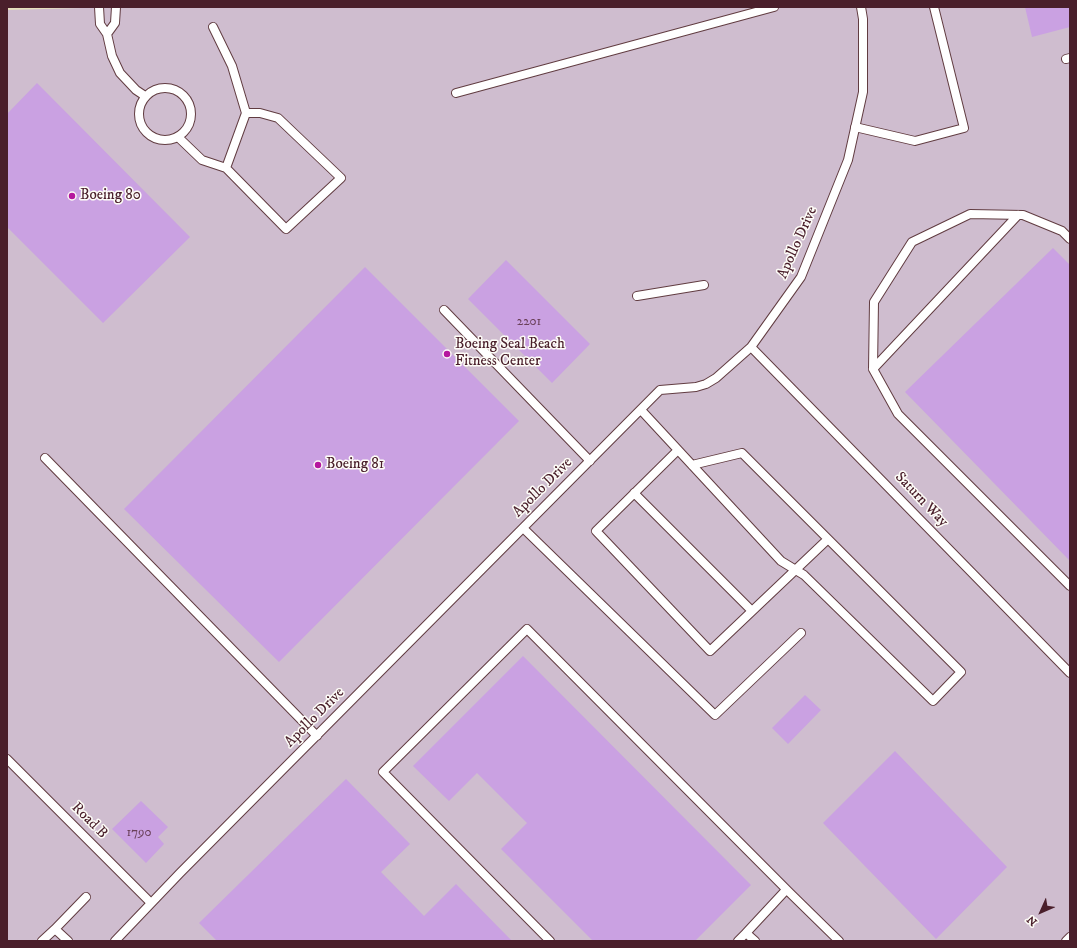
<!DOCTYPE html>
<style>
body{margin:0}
#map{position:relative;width:1077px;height:948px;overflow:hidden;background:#e6dfbb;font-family:"IM FELL DW Pica",serif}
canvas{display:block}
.frame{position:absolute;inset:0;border:8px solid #4a1f2b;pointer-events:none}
.north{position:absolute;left:1021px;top:892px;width:40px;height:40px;-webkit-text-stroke:3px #fdfcf7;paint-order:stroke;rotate:225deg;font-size:11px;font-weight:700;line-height:16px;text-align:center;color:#4a1f2b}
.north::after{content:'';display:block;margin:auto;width:14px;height:18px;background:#4a1f2b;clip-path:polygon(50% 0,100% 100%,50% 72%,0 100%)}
</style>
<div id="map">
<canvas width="1077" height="948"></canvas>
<div class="frame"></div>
<div class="north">N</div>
</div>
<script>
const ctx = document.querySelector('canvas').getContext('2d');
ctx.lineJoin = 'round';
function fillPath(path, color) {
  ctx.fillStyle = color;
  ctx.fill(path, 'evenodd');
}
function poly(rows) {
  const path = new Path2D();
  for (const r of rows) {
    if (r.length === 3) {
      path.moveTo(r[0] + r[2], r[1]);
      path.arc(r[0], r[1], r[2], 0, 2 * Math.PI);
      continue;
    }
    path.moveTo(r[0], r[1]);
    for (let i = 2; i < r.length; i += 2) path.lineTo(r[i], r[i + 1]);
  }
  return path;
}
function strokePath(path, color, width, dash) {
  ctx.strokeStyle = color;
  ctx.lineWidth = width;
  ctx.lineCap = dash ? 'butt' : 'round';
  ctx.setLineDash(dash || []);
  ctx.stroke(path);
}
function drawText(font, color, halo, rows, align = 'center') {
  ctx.font = font + ' "IM FELL DW Pica",serif';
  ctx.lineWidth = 3;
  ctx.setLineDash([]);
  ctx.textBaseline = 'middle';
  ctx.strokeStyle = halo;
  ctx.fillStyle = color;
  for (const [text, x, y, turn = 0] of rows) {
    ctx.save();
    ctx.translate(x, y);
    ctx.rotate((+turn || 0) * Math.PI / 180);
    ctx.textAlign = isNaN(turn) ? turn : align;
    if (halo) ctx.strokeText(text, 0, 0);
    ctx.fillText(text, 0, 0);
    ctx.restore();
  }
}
fillPath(poly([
 [119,7,1070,7,1070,941,7,941,7,10]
]), '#cfbdcf');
fillPath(poly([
 [1025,7,1070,7,1070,27,1032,37],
 [37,83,190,237,103,323,7,227,7,114],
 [1053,248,1070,265,1070,561,905,392],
 [506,260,590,344,552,383,468,299],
 [365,267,519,421,279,662,124,509],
 [523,656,751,885,695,941,593,941,501,849,527,823,477,773,449,801,413,766],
 [805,695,821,710,788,744,772,728],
 [895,751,1007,867,936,939,823,823],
 [346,779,410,844,381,872,424,916,456,884,512,941,217,941,199,923],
 [141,801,168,827,158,837,164,844,146,863,112,829]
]), '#caa1e2');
const service = poly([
 [99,7,100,24,107,34,112,56,120,73,136,90,145,96],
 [107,34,115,23,116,7],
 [1066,59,1070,58],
 [165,114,26],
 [456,93,774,7],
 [855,127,915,141,964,128,934,7],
 [178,137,202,160,226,168,246,113,232,66,213,27],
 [226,168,286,229,341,178,278,118,260,113,246,113],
 [1070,239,1062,231,1023,215,970,214,912,242,874,302,873,369,898,414,1070,586],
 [637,296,704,285],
 [444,310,590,461],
 [751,347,1070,673],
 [873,369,1018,215],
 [641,410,781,561,804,575,933,701,961,672,742,453,692,465],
 [678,450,596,531,710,651,828,539],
 [45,458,317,736],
 [634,493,752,611],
 [523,528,715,715,801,633],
 [7,759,151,903],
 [55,929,86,897],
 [746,933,786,890],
 [42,941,55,929,68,941],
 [115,941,180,873,660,390,696,387,706,384,716,378,751,347,801,277,848,160,863,92,863,19,861,7],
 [550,941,383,772,527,629,790,893,839,941],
 [738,941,746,933,755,941],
 [1066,941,1070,937]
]);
strokePath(service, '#613c41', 10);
strokePath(service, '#fff', 8);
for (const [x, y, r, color] of [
 [72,196,4,"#b5179e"],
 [447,354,4,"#b5179e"],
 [318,465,4,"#b5179e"]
]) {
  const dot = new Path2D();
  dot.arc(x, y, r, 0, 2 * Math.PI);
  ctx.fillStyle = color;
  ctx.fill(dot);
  strokePath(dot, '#fdfcf7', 1.5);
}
drawText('13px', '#6a4059', null, [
 ["2201",529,322],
 ["1790",139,833]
]);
drawText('15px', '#4a1f2b', '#fdfcf7', [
 ["Boeing 80",80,196],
 ["Boeing Seal Beach",455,345],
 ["Fitness Center",455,362],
 ["Boeing 81",326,465]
], 'left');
drawText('15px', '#4a1f2b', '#fdfcf7', [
 ["Apollo Drive",798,243,-66],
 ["Apollo Drive",543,488,-45],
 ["Saturn Way",921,500,46],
 ["Apollo Drive",315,718,-45],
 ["Road B",89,821,45]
]);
</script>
